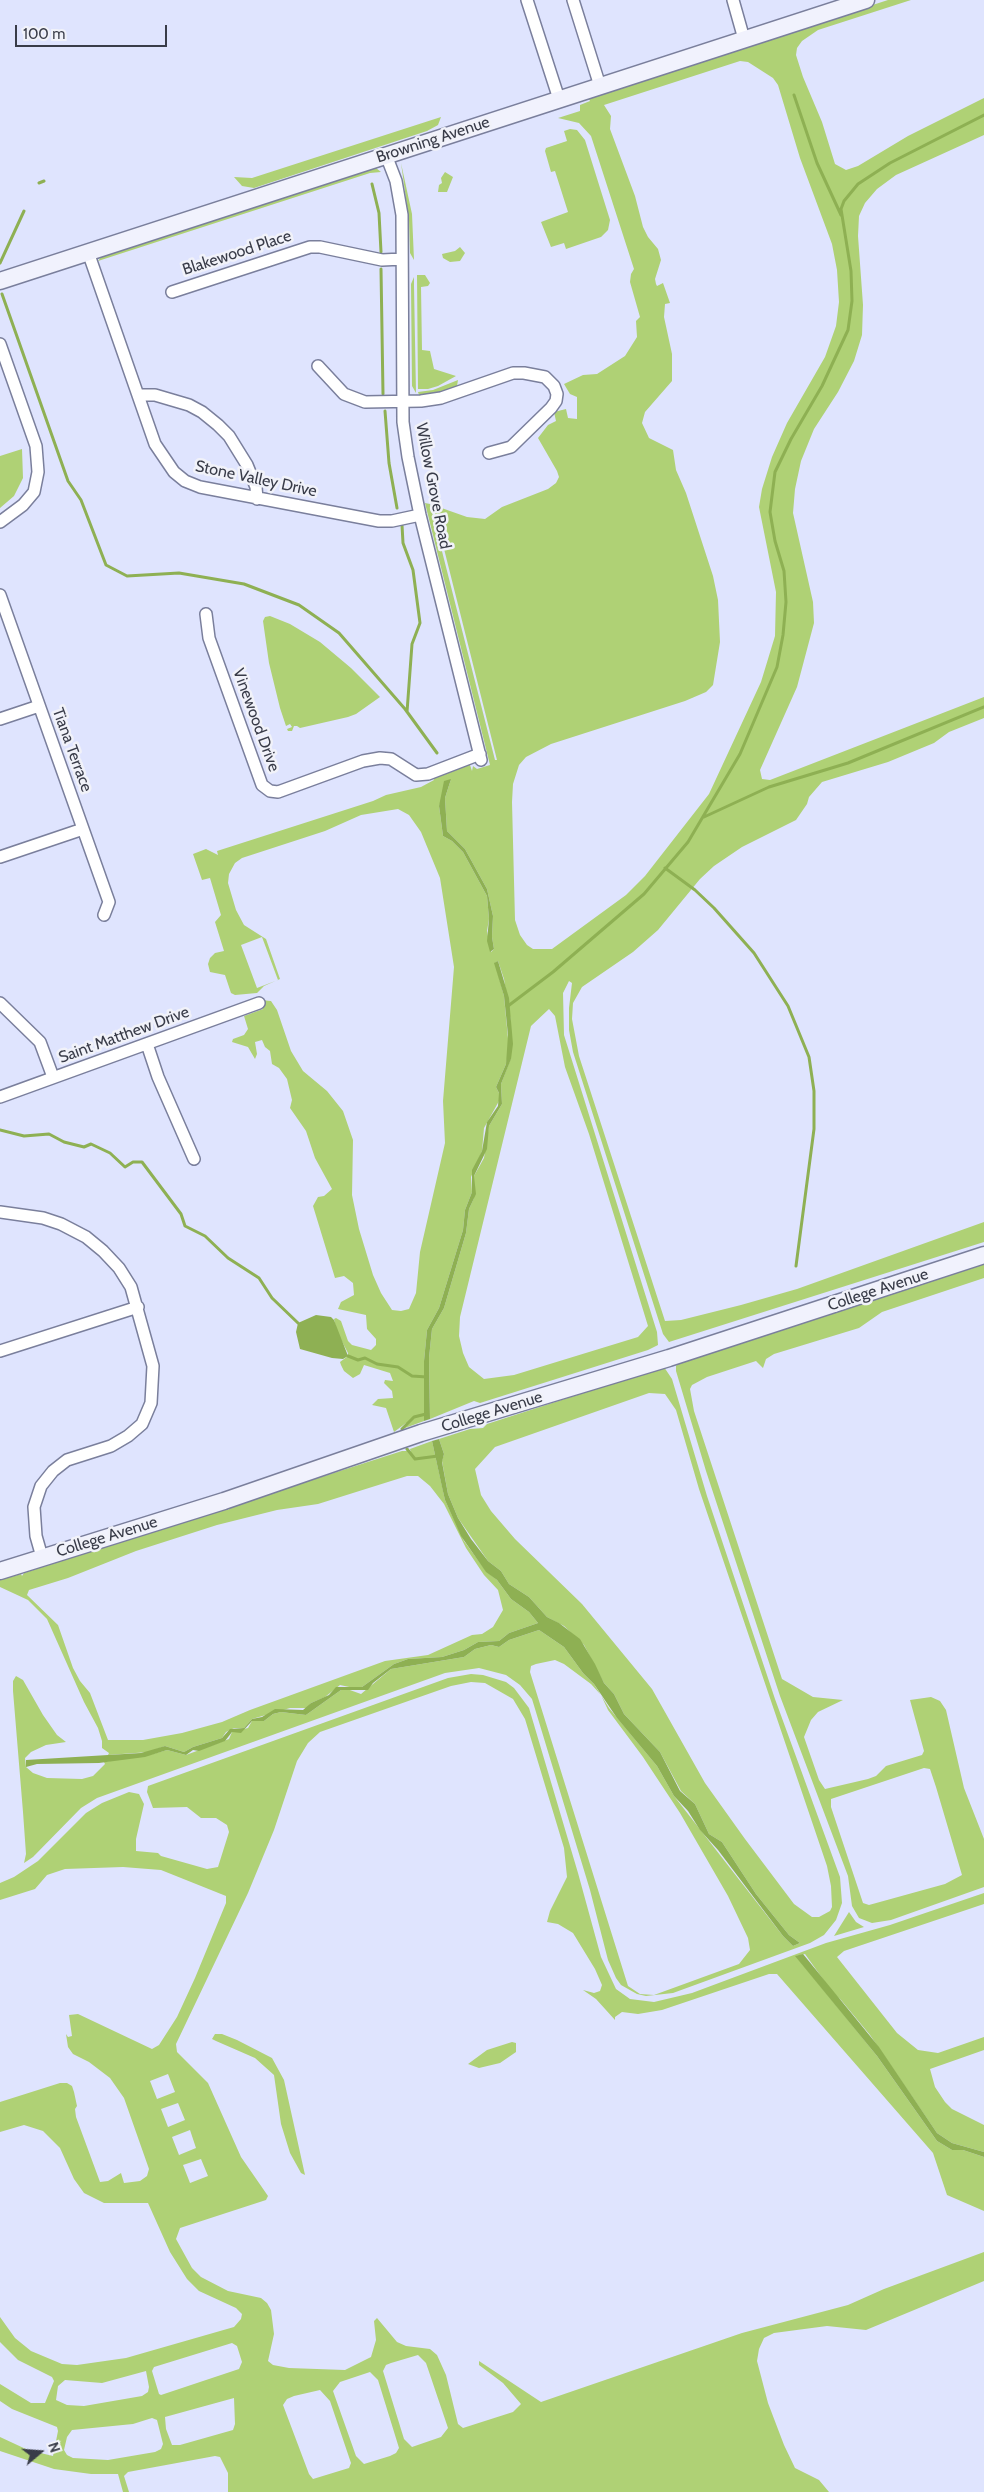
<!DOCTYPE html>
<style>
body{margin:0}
#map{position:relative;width:984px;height:2492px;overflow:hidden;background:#dfe4fe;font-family:Cabin,sans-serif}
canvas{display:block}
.north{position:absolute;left:15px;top:2427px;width:50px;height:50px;-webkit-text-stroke:4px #f1f2f9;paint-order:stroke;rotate:72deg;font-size:14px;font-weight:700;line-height:20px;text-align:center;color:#393c49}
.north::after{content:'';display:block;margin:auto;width:18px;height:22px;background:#393c49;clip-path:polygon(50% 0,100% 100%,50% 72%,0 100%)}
.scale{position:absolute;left:15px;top:25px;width:152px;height:22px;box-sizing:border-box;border:2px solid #393c49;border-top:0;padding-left:6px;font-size:15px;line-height:18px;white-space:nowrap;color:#393c49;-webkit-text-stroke:4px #f1f2f9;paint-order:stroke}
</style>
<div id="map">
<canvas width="984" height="2492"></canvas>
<div class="north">N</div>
<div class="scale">100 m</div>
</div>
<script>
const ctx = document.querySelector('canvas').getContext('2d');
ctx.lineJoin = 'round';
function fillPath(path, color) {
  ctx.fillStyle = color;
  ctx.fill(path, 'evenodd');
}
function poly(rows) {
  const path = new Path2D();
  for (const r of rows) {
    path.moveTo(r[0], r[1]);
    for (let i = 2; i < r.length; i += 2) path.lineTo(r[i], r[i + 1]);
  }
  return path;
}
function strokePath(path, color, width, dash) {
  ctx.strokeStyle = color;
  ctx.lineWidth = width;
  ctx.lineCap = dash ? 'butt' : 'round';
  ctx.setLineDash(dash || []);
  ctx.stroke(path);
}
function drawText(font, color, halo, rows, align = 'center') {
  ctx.font = font + ' Cabin,sans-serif';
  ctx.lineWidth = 5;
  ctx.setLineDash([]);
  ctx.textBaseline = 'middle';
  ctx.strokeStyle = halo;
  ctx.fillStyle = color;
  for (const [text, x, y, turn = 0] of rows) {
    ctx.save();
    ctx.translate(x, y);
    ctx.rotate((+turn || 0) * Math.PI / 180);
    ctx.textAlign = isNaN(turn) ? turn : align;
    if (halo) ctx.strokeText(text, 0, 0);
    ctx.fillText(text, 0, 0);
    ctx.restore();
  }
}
fillPath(poly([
 [888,0,911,0,818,30,802,41,797,48,796,55,803,77,822,122,835,164,846,170,858,166,908,136,984,98,984,135,896,175,877,189,865,203,859,216,858,236,863,305,862,335,854,361,838,392,814,429,801,461,795,489,793,513,813,602,814,623,797,687,760,770,762,779,770,780,984,697,984,718,949,732,934,743,888,762,822,782,809,797,807,804,796,820,742,847,714,866,700,879,658,930,633,952,582,987,573,1003,572,1019,579,1056,665,1321,681,1320,741,1305,797,1289,984,1222,984,1242,669,1342,663,1334,573,1052,569,1030,569,1008,572,983,569,981,563,993,564,1035,657,1332,658,1345,648,1350,480,1403,474,1401,430,1419,429,1358,432,1329,444,1308,466,1233,469,1209,474,1198,474,1176,484,1158,489,1126,502,1104,501,1084,511,1058,511,1022,504,979,498,961,495,963,504,996,509,1049,506,1064,496,1087,499,1093,499,1101,484,1128,482,1151,471,1177,472,1192,465,1210,463,1230,439,1308,427,1330,424,1361,424,1421,405,1428,406,1423,394,1432,386,1408,372,1405,378,1399,393,1398,392,1391,384,1383,385,1380,393,1381,390,1373,364,1365,360,1374,353,1378,344,1371,341,1365,340,1362,348,1356,348,1353,337,1332,334,1319,336,1318,341,1321,348,1341,352,1345,371,1350,376,1345,376,1339,367,1329,366,1315,338,1309,341,1302,354,1295,353,1283,344,1276,335,1278,313,1206,318,1197,324,1196,332,1189,315,1158,306,1131,290,1108,292,1100,287,1079,279,1068,272,1064,270,1051,265,1047,262,1040,255,1042,257,1054,255,1059,248,1047,232,1042,233,1039,244,1035,248,1029,244,1016,263,1009,260,1000,271,1001,277,1010,291,1051,303,1071,327,1091,343,1111,353,1140,352,1195,359,1229,373,1275,381,1293,392,1310,401,1311,409,1309,416,1293,420,1252,445,1143,443,1101,454,967,440,878,421,832,409,815,398,809,361,815,325,831,242,858,235,863,229,874,228,883,236,910,244,925,266,939,280,979,264,986,257,993,235,995,231,993,225,975,210,972,208,964,210,958,215,953,224,951,215,922,221,915,210,878,202,880,193,854,206,849,218,855,217,851,373,801,386,795,421,787,434,780,433,776,468,765,470,765,472,771,473,766,477,769,490,765,425,503,430,504,495,760,497,760,433,505,467,517,485,519,502,507,548,489,556,483,559,477,557,471,538,438,548,425,556,421,554,412,566,409,568,418,577,419,577,397,570,394,564,384,583,375,597,374,625,356,637,337,636,321,640,317,630,282,631,274,634,269,591,136,579,123,558,118,580,111,580,105,590,101,589,99,580,102,580,100,618,88,621,89,630,84],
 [740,61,748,62,773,78,778,85,800,158,832,244,837,270,839,302,836,326,825,357,787,423,772,457,762,489,759,507,776,592,775,636,761,682,709,794,645,876,626,895,552,949,533,949,527,945,520,935,515,920,512,802,513,784,519,765,526,757,551,744,685,701,706,692,713,685,720,642,718,600,713,576,686,493,676,470,673,450,649,438,642,423,645,412,672,381,672,354,664,317,665,304,670,303,663,283,657,286,656,284,655,279,661,260,658,249,648,237,643,227,635,196,610,129,611,116,604,105],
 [451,779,445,798,447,831,465,849,487,889,493,916,492,937,494,949,491,952,487,931,489,919,487,896,463,852,452,841,443,836,439,806],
 [262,937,278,980,257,988,241,945],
 [549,1009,555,1016,565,1067,589,1134,648,1326,638,1337,514,1375,484,1379,469,1367,463,1353,459,1336,460,1317,531,1026],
 [441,117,438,125,427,131,254,188,242,186,234,177,252,178],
 [570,129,577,130,585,140,610,220,608,230,601,237,566,249,564,243,551,247,541,222,568,212,555,171,551,172,545,151,546,148,567,141,564,131],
 [401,163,412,214,414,260,410,253,409,220],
 [376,168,381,172,370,173,98,261,101,257,114,251,117,252,117,250],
 [445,172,453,177,447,192,438,192,439,185,442,183,441,178],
 [460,247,465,253,460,261,450,262,443,258,442,254,455,251],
 [417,275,425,275,430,283,428,286,421,287,422,350,430,351,434,369,456,376,438,386,428,389,418,389],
 [414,277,414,286,416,393,412,386,411,284],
 [458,380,457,386,454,388,436,393,419,395,418,392,433,390],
 [22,449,23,478,14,496,0,508,0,456],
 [270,616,290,624,320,642,351,668,380,697,356,714,348,717,300,728,297,726,294,726,292,731,288,731,287,729,292,727,290,724,286,726,280,708,269,663,263,621,265,617],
 [984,1263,984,1278,882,1312,859,1328,774,1354,766,1359,763,1368,756,1361,707,1377,692,1385,690,1389,694,1411,782,1679,813,1697,843,1700,818,1712,811,1720,804,1737,819,1780,825,1789,868,1779,876,1776,886,1766,922,1755,924,1751,910,1700,931,1697,940,1701,946,1710,964,1788,984,1839,984,1887,891,1920,872,1923,859,1918,852,1906,848,1876,780,1696,706,1471,676,1371,676,1366,678,1363],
 [924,1768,930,1769,936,1787,962,1875,945,1884,869,1905,863,1903,831,1807,831,1799],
 [664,1367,672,1379,707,1496,775,1699,840,1877,842,1903,836,1920,824,1935,810,1943,673,1993,646,1996,637,1994,621,1985,616,1978,608,1960,590,1890,532,1699,520,1685,506,1675,479,1668,445,1673,97,1798,81,1808,33,1857,24,1863,26,1854,23,1812,13,1691,13,1681,16,1676,23,1680,43,1715,57,1735,66,1742,46,1745,31,1752,25,1758,26,1767,33,1773,47,1778,82,1779,93,1776,105,1764,104,1762,153,1754,167,1750,186,1755,229,1739,232,1732,248,1728,252,1721,264,1721,273,1714,281,1712,306,1715,341,1690,347,1689,361,1694,391,1669,464,1657,475,1649,491,1645,499,1647,509,1640,539,1630,564,1647,583,1673,594,1684,609,1708,657,1766,674,1796,783,1936,793,1946,800,1943,789,1935,756,1894,722,1842,709,1834,695,1804,681,1791,660,1752,624,1714,614,1694,604,1683,584,1645,564,1626,547,1617,529,1597,509,1584,501,1571,488,1561,458,1518,448,1494,442,1461,444,1454,439,1439,470,1429,483,1428,487,1424],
 [649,1393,665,1394,676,1410,699,1489,827,1866,831,1886,832,1907,830,1911,819,1917,812,1917,794,1904,745,1839,705,1783,652,1689,582,1604,515,1539,491,1511,481,1495,475,1469,495,1447],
 [555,1660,564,1664,591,1684,601,1695,608,1710,643,1757,680,1813,728,1896,748,1938,750,1950,739,1964,654,1995,640,1994,628,1986,530,1672,531,1666,536,1664],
 [432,1441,445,1500,464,1541,486,1571,497,1580,511,1599,529,1612,538,1623,509,1633,499,1641,478,1642,464,1650,442,1657,408,1659,394,1664,362,1687,354,1688,340,1685,325,1697,311,1703,307,1708,290,1708,252,1719,244,1728,234,1728,226,1732,222,1738,193,1747,184,1752,165,1746,149,1752,108,1755,109,1753,102,1748,102,1741,98,1728,84,1702,47,1619,28,1600,0,1587,0,1580,21,1574,22,1576,24,1573,226,1508,229,1510,228,1507,402,1451,409,1451,412,1457,410,1449],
 [407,1476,418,1476,430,1486,444,1504,466,1548,484,1575,498,1590,503,1610,493,1627,482,1634,472,1635,428,1655,385,1661,250,1710,222,1722,182,1733,143,1740,108,1740,90,1693,80,1681,73,1668,58,1625,27,1595,29,1590,68,1578,136,1551,217,1525,277,1510,318,1504],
 [471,1674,483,1675,506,1682,514,1688,529,1708,578,1873,601,1957,616,1989,630,1999,654,2002,692,1993,826,1943,890,1925,984,1893,984,1904,844,1951,837,1957,897,2033,918,2050,938,2053,984,2037,984,2050,930,2069,935,2087,945,2102,952,2109,984,2125,984,2152,952,2143,937,2133,870,2035,841,2000,833,1993,805,1954,796,1956,877,2056,937,2141,952,2150,963,2150,984,2157,984,2211,947,2195,933,2153,777,1974,769,1974,662,2010,638,2014,622,2012,615,2017,615,2020,596,1999,583,1990,594,1993,600,1991,602,1985,595,1969,573,1933,558,1924,547,1922,550,1911,567,1877,564,1848,525,1719,513,1699,485,1683,471,1682,451,1686,320,1732,308,1743,297,1761,274,1830,248,1893,176,2044,177,2052,208,2083,241,2157,268,2196,266,2200,180,2228,176,2239,192,2268,201,2277,228,2291,261,2298,267,2303,271,2310,274,2334,268,2361,273,2365,289,2368,345,2370,371,2357,376,2340,374,2321,377,2318,397,2342,406,2346,430,2349,437,2355,446,2375,458,2424,463,2428,513,2412,521,2404,503,2383,479,2365,479,2361,541,2402,742,2333,848,2305,884,2289,984,2252,984,2281,866,2330,827,2326,774,2333,764,2338,759,2349,757,2361,768,2403,784,2445,795,2468,819,2480,829,2492,228,2492,228,2473,220,2457,215,2456,128,2472,124,2476,129,2492,123,2492,118,2474,91,2474,54,2469,0,2451,0,2437,28,2450,53,2456,58,2431,57,2427,12,2409,0,2401,0,2384,31,2403,45,2403,54,2381,52,2377,18,2360,0,2342,0,2317,15,2338,31,2351,62,2364,77,2365,126,2358,234,2327,241,2319,242,2314,236,2308,199,2291,187,2279,170,2252,148,2203,104,2203,84,2193,74,2179,60,2148,43,2131,24,2125,0,2132,0,2102,60,2083,67,2083,72,2086,74,2092,77,2106,75,2109,76,2117,100,2182,108,2181,121,2173,124,2183,140,2181,147,2176,149,2169,124,2098,110,2078,89,2062,73,2054,68,2047,66,2034,68,2037,72,2036,69,2015,78,2014,152,2049,159,2045,177,2017,195,1978,226,1903,226,1896,161,1870,123,1867,65,1869,47,1875,35,1889,0,1900,0,1883,14,1877,38,1861,86,1813,102,1803,129,1792,139,1794,144,1804,136,1839,136,1851,158,1853,161,1856,207,1869,218,1867,229,1832,227,1825,216,1818,201,1818,187,1807,153,1808,147,1792,148,1786,448,1678],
 [168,2074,175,2092,157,2099,150,2081],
 [178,2103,185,2120,168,2127,161,2109],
 [190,2130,196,2148,179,2155,172,2137],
 [201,2159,208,2176,190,2183,183,2165],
 [232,2343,237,2346,242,2362,239,2369,161,2395,159,2394,152,2371,154,2367],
 [418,2355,426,2363,448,2428,441,2437,412,2447,404,2439,383,2371,386,2365,391,2363],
 [146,2371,149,2387,148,2392,142,2396,84,2406,67,2405,56,2400,58,2386,65,2380,102,2383],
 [370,2372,378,2380,399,2448,396,2453,390,2456,364,2464,356,2456,333,2391,340,2382],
 [320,2390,330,2401,351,2463,349,2468,313,2479,309,2474,283,2405,287,2399,294,2396],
 [234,2398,235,2424,233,2430,180,2445,172,2445,166,2429,165,2417],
 [152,2418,157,2420,163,2444,161,2449,155,2452,108,2460,73,2458,67,2455,64,2450,67,2437,72,2430,133,2424],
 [849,1912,856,1922,864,1927,834,1936],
 [215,2034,222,2034,237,2040,272,2058,284,2080,305,2175,301,2173,290,2153,281,2124,274,2075,255,2058,216,2041,212,2039],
 [512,2042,516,2043,516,2052,500,2063,479,2068,468,2064,487,2050]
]), '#afd175');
fillPath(poly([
 [451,779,445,798,447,831,465,849,487,889,493,916,492,937,494,949,490,952,487,941,489,919,487,896,463,852,452,841,443,836,439,806,444,781],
 [498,961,509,998,513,1044,511,1059,501,1084,502,1104,489,1126,487,1149,474,1176,476,1194,469,1209,466,1233,444,1308,432,1329,429,1358,430,1419,424,1421,424,1361,427,1330,439,1308,463,1230,465,1210,472,1192,472,1170,482,1151,487,1122,498,1106,499,1093,496,1087,506,1064,508,1035,504,996,494,963],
 [316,1315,331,1317,334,1320,348,1356,343,1359,332,1358,300,1349,296,1332,298,1323],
 [439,1439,444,1454,442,1462,448,1494,458,1518,471,1539,488,1561,501,1571,509,1584,529,1597,547,1617,559,1623,580,1639,595,1664,604,1683,614,1694,624,1714,660,1752,680,1791,695,1804,709,1834,722,1842,756,1894,789,1935,800,1943,793,1946,783,1936,718,1850,700,1830,688,1811,674,1796,657,1766,617,1718,594,1684,583,1673,564,1647,539,1630,509,1640,499,1647,491,1645,475,1649,464,1657,391,1669,373,1683,368,1690,341,1690,306,1715,281,1712,273,1714,264,1721,252,1721,241,1733,232,1732,225,1741,199,1751,193,1750,186,1755,167,1750,145,1757,99,1763,37,1764,26,1767,26,1760,141,1753,165,1746,184,1752,193,1747,222,1738,230,1729,244,1728,252,1719,262,1717,275,1709,303,1710,311,1703,329,1695,336,1687,362,1687,394,1664,408,1659,442,1657,464,1650,478,1642,499,1641,509,1633,538,1623,529,1612,511,1599,497,1580,486,1572,461,1536,445,1500,442,1487,432,1441],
 [803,1954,879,2047,937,2133,952,2143,984,2152,984,2157,963,2150,952,2150,937,2141,877,2056,795,1956]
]), '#8eb053');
strokePath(poly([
 [794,95,817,163,841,215],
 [39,183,44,181],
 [372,184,379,213,381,252],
 [0,263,24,211],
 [381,269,383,394],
 [2,294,68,481,81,500,106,565,127,576,179,573,244,584,299,605,339,633,405,709,437,753],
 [385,411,389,463,397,508],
 [402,525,403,543,413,570,420,623,412,644,407,712],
 [704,817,769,787,848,763,984,707],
 [665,868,695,890,714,908,754,953,788,1006,809,1057,814,1091,814,1129,796,1266],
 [508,1006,553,972,644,894,688,842,740,754,777,667,783,635,786,602,784,571,775,541,770,512,775,472,791,439,822,386,848,330,852,301,851,271,841,209,844,201,858,184,890,163,984,115],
 [0,1130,24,1136,49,1134,64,1142,84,1147,91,1144,110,1153,125,1167,133,1162,142,1162,181,1214,185,1226,205,1236,228,1258,259,1278,272,1298,298,1323],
 [348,1356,358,1360,365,1358,377,1364,398,1367,412,1376,427,1377],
 [402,1429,414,1417,426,1414],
 [407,1449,415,1459,438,1456]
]), '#8eb053', 3);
const street = poly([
 [527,0,559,99],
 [573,0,600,86],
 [733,0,744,39],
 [386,155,396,181,402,215,403,422,408,457,420,515,481,760],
 [88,252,155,444,174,472,185,481,200,487,379,521,392,521,420,515],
 [172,292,310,247,320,247,382,260,402,259],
 [0,344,36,446,38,472,34,492,23,505,0,522],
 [318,366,344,394,365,402,421,401,441,398,513,373,524,373,545,377,554,386,557,394,556,401,551,408,511,447,489,453],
 [138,395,155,395,189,405,202,412,218,425,229,436,247,465,256,487,257,499],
 [0,595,109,902,104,915],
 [206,614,209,638,262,785,270,791,278,792,363,761,380,758,391,759,416,775,428,774,480,754],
 [0,719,39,706],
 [0,857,83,829],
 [0,1003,40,1042,53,1077],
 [147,1044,158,1077,194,1159],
 [0,1097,259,1003],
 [0,1212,43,1218,61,1224,86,1237,103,1251,119,1268,131,1287,153,1366,151,1403,142,1424,128,1436,111,1446,67,1460,53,1471,41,1486,34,1507,36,1536,42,1557],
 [0,1351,138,1307]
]);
const secondary = poly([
 [0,281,866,0],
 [0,1571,224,1501,421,1433,669,1358,984,1255]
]);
strokePath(street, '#7a7f9c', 14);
strokePath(secondary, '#7a7f9c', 19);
strokePath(street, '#fff', 11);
strokePath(secondary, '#f1f2fd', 16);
drawText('16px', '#393c49', '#f1f2f9', [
 ["Browning Avenue",433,140,-18],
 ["Blakewood Place",237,253,-18],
 ["Stone Valley Drive",256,479,12],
 ["Willow Grove Road",433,486,79],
 ["Vinewood Drive",256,720,70],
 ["Tiana Terrace",72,750,70],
 ["Saint Matthew Drive",124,1035,-20],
 ["College Avenue",878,1290,-18],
 ["College Avenue",492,1412,-17],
 ["College Avenue",107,1537,-17]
]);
</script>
